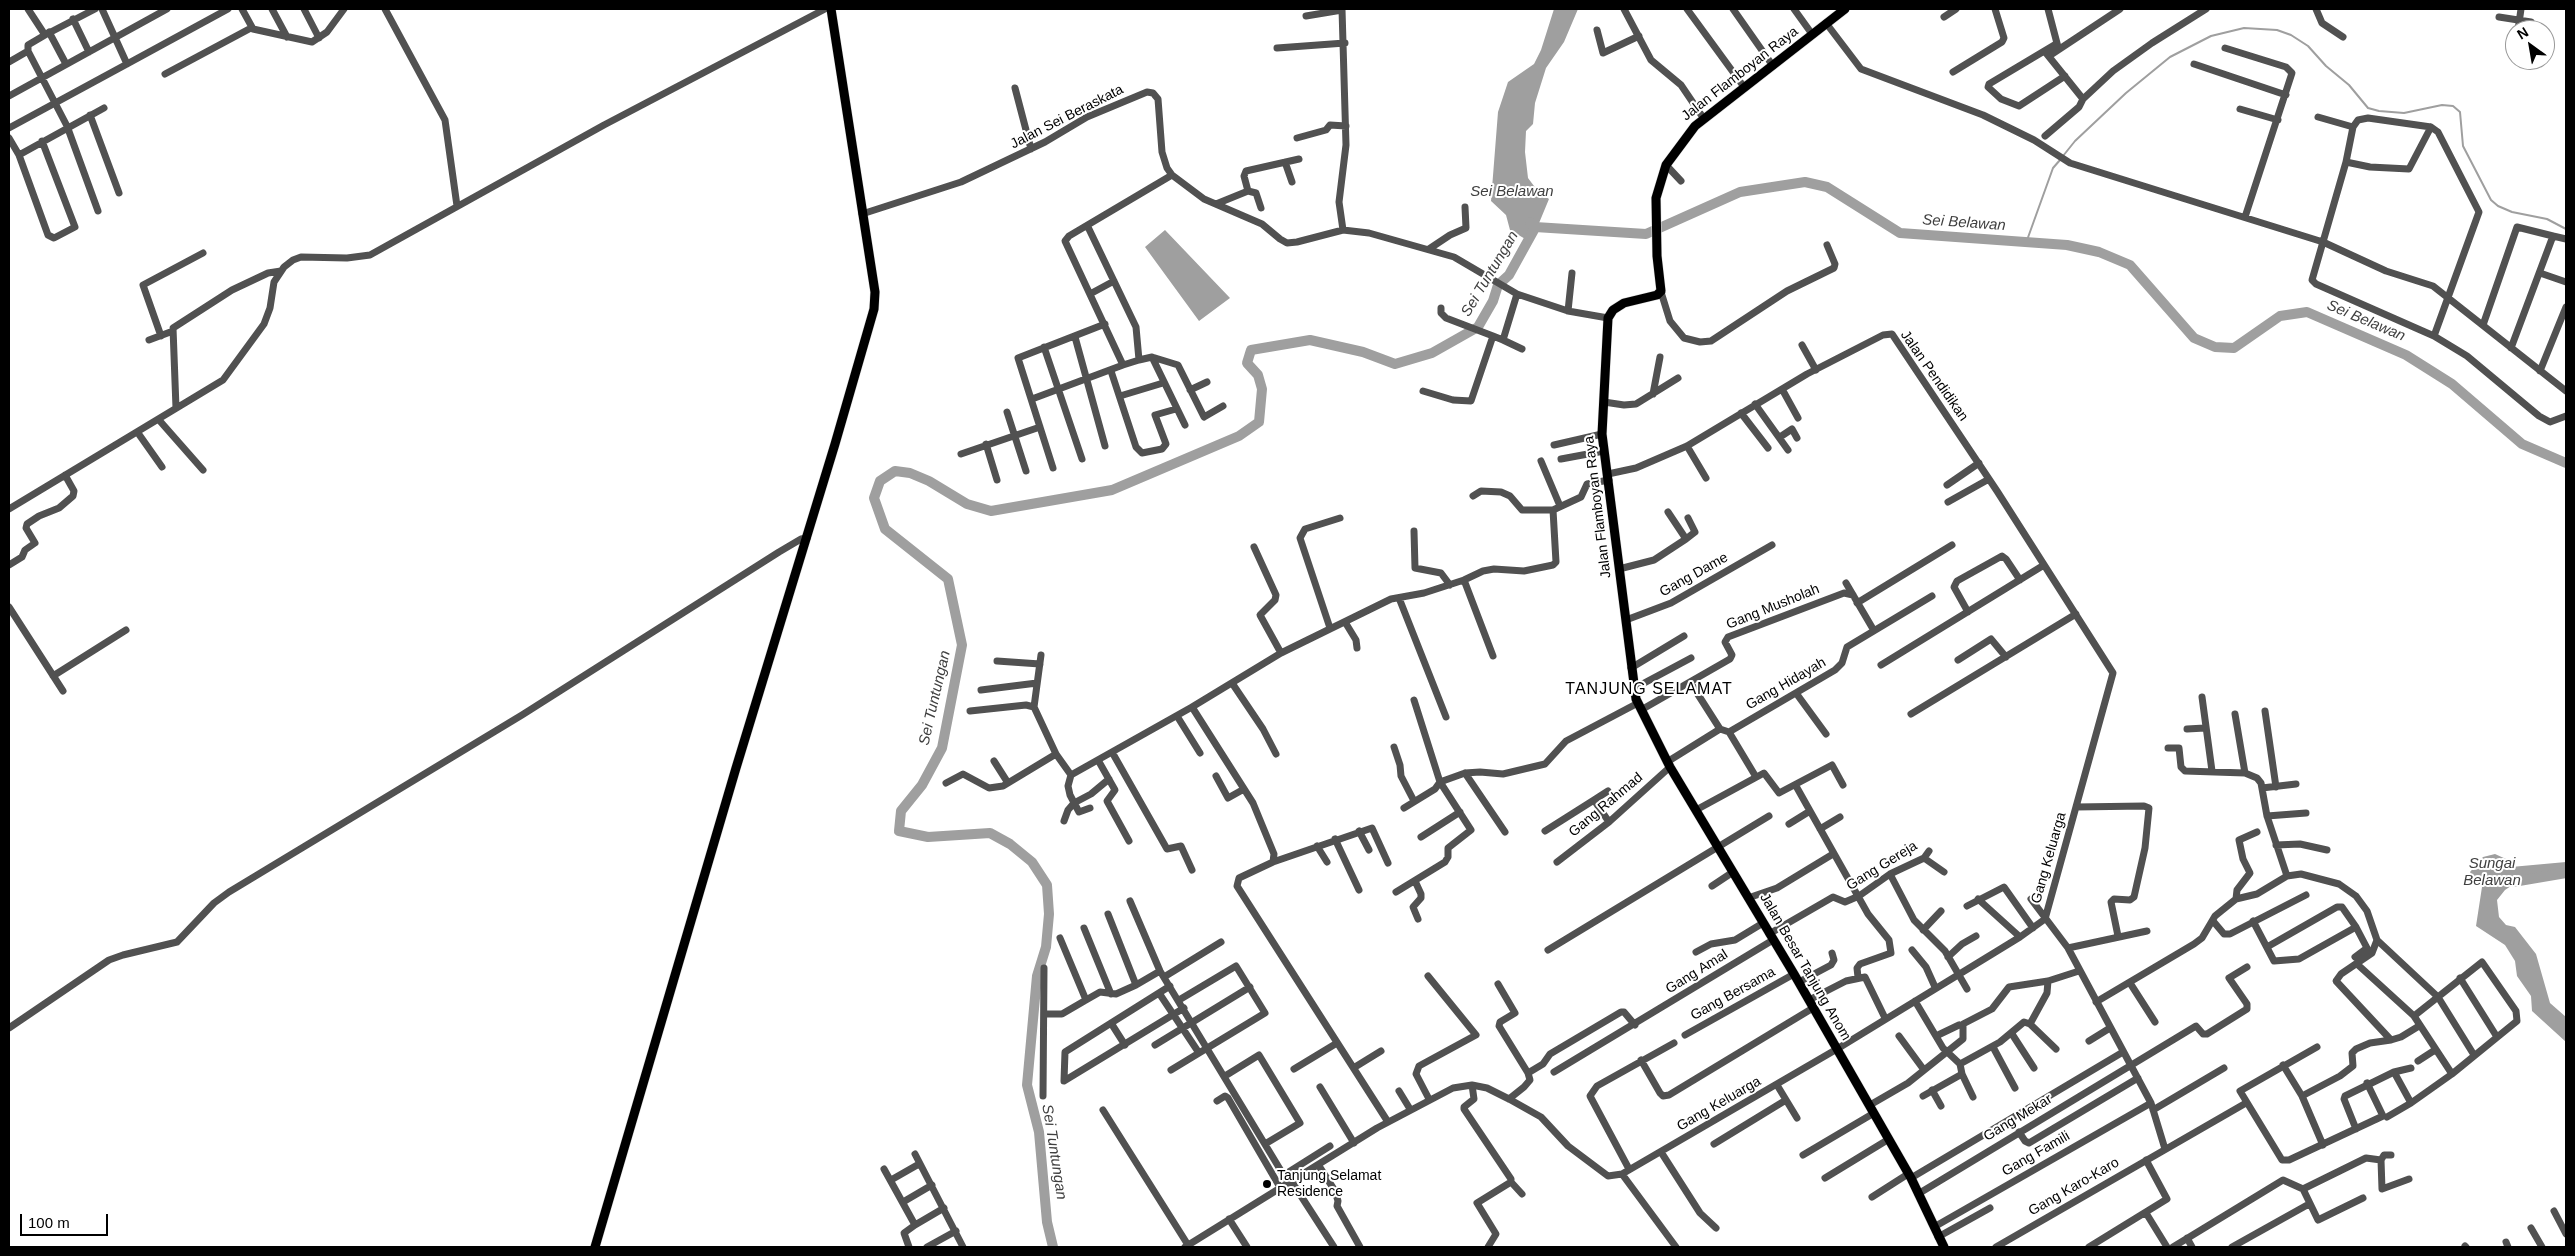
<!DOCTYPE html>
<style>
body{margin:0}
#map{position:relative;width:2575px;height:1256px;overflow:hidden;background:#fff;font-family:Helvetica,sans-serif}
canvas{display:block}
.frame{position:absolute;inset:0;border:10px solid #000;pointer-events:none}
.north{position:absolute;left:2505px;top:20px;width:50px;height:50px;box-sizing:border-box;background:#fff;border:1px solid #999;border-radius:50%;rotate:328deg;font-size:14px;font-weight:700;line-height:20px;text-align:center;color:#000}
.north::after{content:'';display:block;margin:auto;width:18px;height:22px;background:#000;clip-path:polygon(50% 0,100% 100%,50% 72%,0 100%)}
.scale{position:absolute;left:20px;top:1214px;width:88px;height:22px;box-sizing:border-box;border:2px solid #000;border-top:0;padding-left:6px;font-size:15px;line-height:18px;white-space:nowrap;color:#000;-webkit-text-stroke:4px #fff;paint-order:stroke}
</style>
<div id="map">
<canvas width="2575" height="1256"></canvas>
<div class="frame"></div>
<div class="north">N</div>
<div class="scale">100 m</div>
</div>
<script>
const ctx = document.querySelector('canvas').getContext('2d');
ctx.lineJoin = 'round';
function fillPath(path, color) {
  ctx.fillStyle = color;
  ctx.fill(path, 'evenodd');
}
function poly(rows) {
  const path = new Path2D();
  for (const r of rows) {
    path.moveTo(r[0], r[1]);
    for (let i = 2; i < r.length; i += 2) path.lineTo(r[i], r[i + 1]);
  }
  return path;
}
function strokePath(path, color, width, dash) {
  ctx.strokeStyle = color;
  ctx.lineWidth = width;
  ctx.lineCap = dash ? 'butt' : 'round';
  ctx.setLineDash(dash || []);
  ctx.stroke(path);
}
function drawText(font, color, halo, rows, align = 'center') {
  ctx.font = font + ' Helvetica,sans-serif';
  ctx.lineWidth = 4;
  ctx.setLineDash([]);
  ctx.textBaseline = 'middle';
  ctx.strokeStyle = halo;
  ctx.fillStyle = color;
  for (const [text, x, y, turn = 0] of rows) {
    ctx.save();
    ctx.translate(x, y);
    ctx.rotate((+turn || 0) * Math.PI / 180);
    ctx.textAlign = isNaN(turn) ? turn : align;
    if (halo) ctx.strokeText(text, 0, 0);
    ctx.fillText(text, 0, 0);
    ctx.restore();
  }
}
fillPath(poly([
 [1554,9,1578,9,1564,42,1546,68,1535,103,1533,124,1526,131,1525,152,1528,178,1537,190,1549,199,1532,240,1527,240,1510,230,1506,215,1491,201,1498,112,1508,82,1534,64,1541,50],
 [1165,230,1230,298,1199,321,1145,247],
 [2495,854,2506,859,2511,867,2566,862,2566,876,2517,882,2505,890,2497,900,2499,917,2506,925,2515,927,2536,954,2550,1003,2566,1017,2566,1042,2532,1011,2531,996,2517,976,2515,961,2505,945,2476,926,2482,887,2475,881,2470,872,2483,857]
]), '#9f9f9f');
strokePath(poly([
 [2063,156,2075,141,2126,93,2170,57,2211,36,2244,28,2277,30,2291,35,2308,46,2326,66,2349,85,2368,108,2379,111,2404,113,2442,105,2453,106,2460,112,2463,146,2491,200,2498,206,2512,212,2547,219,2566,229],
 [2026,243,2053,168,2060,160]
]), '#9f9f9f', 2);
strokePath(poly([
 [1530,222,1535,227,1646,234,1740,192,1805,182,1827,187,1900,233,2067,245,2099,252,2130,265,2194,338,2215,347,2234,348,2280,316,2307,312,2406,355,2452,384,2522,444,2566,463],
 [2513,882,2566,873],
 [1053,1247,1047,1222,1039,1132,1027,1085,1037,976,1046,947,1049,914,1047,885,1032,862,1010,844,990,833,928,837,899,831,901,811,922,785,942,748,962,645,948,579,885,529,874,498,880,481,895,471,910,473,929,481,967,504,991,511,1112,490,1239,436,1259,422,1262,389,1258,375,1247,363,1251,350,1310,340,1363,352,1395,364,1432,353,1478,327,1493,301,1498,285,1509,275,1535,228]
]), '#9f9f9f', 10);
const major = poly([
 [1845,9,1695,126,1666,165,1656,198,1657,256,1661,291,1657,295,1624,303,1613,310,1608,318,1602,434,1636,699,1670,767,1794,974,1911,1178,1944,1247],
 [595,1247,736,768,835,444,874,309,875,292,831,9]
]);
strokePath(major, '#dbdbdb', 10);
strokePath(poly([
 [28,9,45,35,95,9],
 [102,9,127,64,228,9],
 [242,9,253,29,312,42,327,32,344,9],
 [272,9,287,37],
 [304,9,319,38],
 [385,9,445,120,457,206],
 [1342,9,1346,145,1339,202,1343,230],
 [1624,9,1651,60,1681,85,1704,119],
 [1687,9,1744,87],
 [1733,9,1773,66],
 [1794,9,1812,34],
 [2048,9,2058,47],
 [2316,9,2322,23,2343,37],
 [1306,16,1342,10],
 [1944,17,1956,9],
 [2499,17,2531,22],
 [73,19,89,52],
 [1826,23,1861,69,1983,115,2034,140,2070,163,2323,242,2386,271,2433,286,2566,391],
 [1597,30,1603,53,1639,36],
 [2518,30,2521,9],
 [49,32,66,64],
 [45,35,28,45,28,51,67,126,98,211],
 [2056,44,1989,84,1988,87,2001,99,2019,106,2065,76],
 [1277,48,1345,43],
 [2225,48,2286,67,2292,73,2245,217],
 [2046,53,2083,99],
 [2049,56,2120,9],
 [9,62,28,51],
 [2194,64,2286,95],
 [1953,72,2002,42,2004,38,1995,9],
 [165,74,251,28],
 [1015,88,1031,149],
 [9,96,167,9],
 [2240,109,2278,120],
 [90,115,119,193],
 [2318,117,2353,127],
 [2368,118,2431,127,2438,132,2479,212,2434,336,2316,284,2312,280,2346,162,2353,127,2358,120,2368,118],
 [9,128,127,64],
 [2045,136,2079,107,2083,99,2113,71,2152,43,2206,9],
 [9,138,19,155,48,235,54,238,75,227,42,141],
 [1297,138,1326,130,1330,125,1346,126],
 [19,155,104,108],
 [1285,162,1292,182],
 [2346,162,2370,167,2409,169,2431,127],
 [1666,165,1681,181],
 [1248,191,1256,193,1261,208],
 [1216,204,1248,191,1244,176,1246,171,1299,159],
 [862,214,961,182,1045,142,1087,117,1147,92,1153,93,1158,99,1162,152,1167,168,1172,175,1204,199,1262,224,1280,239,1287,243,1297,242,1343,230,1369,233,1454,257,1517,294,1568,311,1608,318],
 [1088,227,1136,327,1139,360,1123,365,1065,241,1069,236,1172,175],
 [1429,249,1450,235,1466,228,1465,207],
 [2540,273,2566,282],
 [1661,292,1670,321,1684,338,1700,342,1711,341,1787,291,1834,268,1835,264,1827,245],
 [1090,294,1114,281],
 [1441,308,1441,313,1446,318,1493,336],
 [1568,311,1572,273],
 [2483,325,2517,227,2553,236],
 [161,336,143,285,203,253],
 [2434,336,2467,356,2539,416,2550,422,2566,416],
 [1075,337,1105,446],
 [149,340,173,331],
 [1503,340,1522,349],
 [1802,345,1816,370],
 [1044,347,1082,459],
 [2511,348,2553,236,2566,239],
 [1152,357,1178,365,1204,417,1223,406],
 [1139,360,1152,357,1185,425],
 [1111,371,1136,447,1142,453,1162,449,1166,444,1155,415,1176,409],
 [2540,371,2566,307],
 [1782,389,1798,418],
 [1190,390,1207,382],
 [1423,391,1453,400,1471,401,1493,336,1503,340,1517,294],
 [1653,394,1660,357],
 [1120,396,1163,383],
 [1032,399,1123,365],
 [1604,402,1624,405,1636,404,1678,378],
 [1755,404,1788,450],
 [176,408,173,328,232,290,268,273,281,271],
 [1007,412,1026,471],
 [1741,413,1768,448],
 [159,420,203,470],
 [138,433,162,467],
 [1780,437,1792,429,1797,438],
 [986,444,997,480],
 [1554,445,1602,434],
 [1687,446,1706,478],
 [961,454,1040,427],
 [1561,459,1604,451],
 [1541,461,1560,506],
 [1053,468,1018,358,1105,324],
 [1947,485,1979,463],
 [1473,496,1481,491,1501,492,1510,496,1522,510,1553,510],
 [1948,502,1989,479],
 [9,509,223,380,264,324,270,308,274,282,284,267,293,260,301,257,347,258,370,255,604,125,825,9],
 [1668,512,1686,539],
 [1414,531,1415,568,1441,573,1450,585],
 [1254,547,1276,595,1275,600,1260,615,1281,653],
 [9,565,22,557,25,550,35,543,26,528,27,524,39,516,59,508,73,496,74,491,65,475],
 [1619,569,1654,560,1686,539,1695,532,1688,518],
 [1464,580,1493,656],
 [1846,583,1873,629],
 [1399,598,1446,717],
 [1857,603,1952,545],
 [9,607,63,691],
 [1968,612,1954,587,1957,581,2002,556,2006,559,2020,580],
 [1626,620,1671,603,1772,545],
 [1345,622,1356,640,1357,648],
 [1330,628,1300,538,1305,529,1340,518],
 [1958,660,1991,639,2006,657],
 [997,661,1040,664],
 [1881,665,2044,565],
 [1631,668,1684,636],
 [53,676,126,630],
 [1690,682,1720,729],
 [1232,683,1263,729,1276,754],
 [1633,689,1691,658],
 [981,690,1037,683],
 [1796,693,1826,734],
 [2202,697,2212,771],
 [1034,707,1041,655],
 [1192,707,1253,803,1274,854,1273,862,1372,828,1388,863],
 [1641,710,1730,659,1732,655,1725,642,1728,637,1844,593,1853,595],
 [970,711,1026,705,1034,707,1056,754,1071,775],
 [2265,711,2276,787],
 [1911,714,2076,614],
 [2235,714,2245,773],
 [1177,716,1200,753],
 [2187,729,2205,728],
 [1729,732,1756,777],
 [1394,747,1400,765,1401,776,1414,801],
 [2168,748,2179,748,2181,767,2185,771,2245,773,2257,778,2261,783,2267,816,2287,876],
 [1112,752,1167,849,1181,846,1192,870],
 [1098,760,1115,790,1107,801,1129,841],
 [994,761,1008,783],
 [1667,762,1720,729,1729,732,1835,670,1842,663,1847,647,1932,596],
 [1465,773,1505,832],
 [1071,775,1192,707,1281,653,1391,599,1424,593,1464,580,1483,571,1494,569,1524,571,1553,565,1556,562,1553,510,1581,497,1587,484,1609,480],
 [1071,775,1068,786,1070,795,1079,812,1090,808],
 [1216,776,1228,798,1244,789],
 [1440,782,1465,773,1480,772,1503,774,1545,764,1566,741,1638,703],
 [946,783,963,774,989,788,1003,786,1056,754],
 [1796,786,1868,914,1889,940,1891,953,1860,964,1857,968,1858,977],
 [2262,788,2296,784],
 [1608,791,1594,800,1609,822],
 [2076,807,2144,806,2149,808,2145,848,2134,897,2130,900,2114,899,2111,902,2118,936],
 [1404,808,1435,789,1440,782],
 [1696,810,1764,773,1779,793,1832,765,1843,785],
 [2267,816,2306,813],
 [1064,821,1068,810,1074,803,1091,794,1109,779],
 [1789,824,1810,811],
 [1820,829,1840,817],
 [1359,831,1369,850],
 [1545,831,1594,800],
 [1421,837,1460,812],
 [1335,839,1359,890],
 [2276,845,2300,844,2327,850],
 [1317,846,1327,862],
 [1924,858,1944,872],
 [1273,862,1239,878,1237,886,1388,1122],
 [1557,862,1609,822,1670,767],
 [1890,874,1914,920,1945,951,1967,989],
 [1415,881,1421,894,1421,898,1413,907,1418,919],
 [1712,886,1733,872],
 [1396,892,1445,862,1448,857,1448,848,1471,830,1440,782,1414,700],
 [1748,898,1777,888,1833,854],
 [1978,899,2020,937],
 [2031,899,2068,948,2151,1103,2165,1149],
 [2236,899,2237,890,2250,873,2243,859,2239,840,2257,832],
 [1130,901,1160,971,1289,1184],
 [1967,906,2004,887,2033,928],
 [1108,914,1136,985,1160,971],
 [2213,921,2224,934,2230,934,2306,895],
 [2253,921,2274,961,2299,959,2356,927,2367,948,2355,957],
 [1084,928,1111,994],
 [1923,930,1941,911],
 [1769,934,1833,897,1845,902,1859,896,1890,874,1924,858,1929,851],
 [1060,938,1086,1000,1100,992,1116,994,1136,985],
 [2377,940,2372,953,2341,974,2336,981,2391,1040,2401,1037,2419,1026],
 [2267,947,2337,907,2342,907,2356,927],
 [2068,948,2147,931],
 [1548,950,1769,816],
 [1912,950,1926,967,1935,987],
 [1696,952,1711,944,1735,940,1763,923],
 [1948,957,1962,944,1976,936],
 [2357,964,2414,1016],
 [1428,976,1476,1035,1419,1066,1416,1074,1429,1099],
 [1164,977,1221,942],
 [2460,978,2497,1037],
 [1799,982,1831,965,1834,960,1832,953],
 [2130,983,2155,1022],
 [1498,984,1515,1013,1500,1022,1499,1026,1528,1073,1530,1080,1524,1087,1509,1099],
 [1170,986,1065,1052,1064,1081,1184,1008],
 [1159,993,1199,1053],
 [1809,1000,1846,981,1865,977,1885,1018],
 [1915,1001,1943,1048,1960,1064,2000,1042,2024,1022,2030,1024,2047,993,2048,981],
 [2096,1002,2194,944,2202,938,2215,916,2236,899,2257,894,2287,876,2301,874,2339,884,2356,896,2367,911,2377,940,2438,997,2474,1055],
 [1044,1014,1062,1014,1086,1000],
 [1111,1023,1125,1045],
 [2030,1024,2056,1049],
 [9,1028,109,960,123,955,177,942,214,903,229,892,522,715,779,552,801,539,807,538],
 [2012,1034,2034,1068],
 [1685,1035,1794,974],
 [1899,1036,1924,1070],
 [1936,1036,1959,1025],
 [2089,1041,2110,1028],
 [1155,1045,1250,987],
 [1993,1047,2015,1088],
 [2317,1047,2240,1091,2282,1160,2289,1160,2383,1116,2367,1083],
 [1641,1060,1660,1093,1663,1096,1669,1095,1813,1008],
 [2418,1061,2435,1050],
 [1960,1064,1962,1074,1973,1097],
 [2283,1065,2302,1096,2323,1145],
 [1355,1067,1381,1051],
 [1294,1069,1337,1043],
 [1171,1070,1265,1013,1236,966,1179,1000],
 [1554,1072,1773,940],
 [2394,1072,2411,1068],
 [1528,1073,1543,1064,1550,1054,1621,1012,1624,1012,1635,1025],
 [1225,1076,1259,1055,1300,1123,1265,1144],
 [1472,1085,1474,1099,1464,1107,1464,1109,1511,1179,1511,1182,1477,1203,1496,1234,1488,1247],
 [1777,1085,1797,1118],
 [1320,1087,1354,1143],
 [1932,1090,1941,1106],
 [1399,1091,1410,1109],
 [1043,1096,1044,968],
 [1923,1096,1962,1074],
 [2302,1096,2340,1076,2353,1066,2352,1053,2356,1049,2370,1043,2391,1040],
 [1217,1101,1225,1096,1228,1098,1281,1189],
 [2411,1103,2452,1074,2517,1021,2516,1011,2482,962,2414,1016,2452,1074],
 [1870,1105,1908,1083,1963,1039,1963,1024,1992,1009,2009,987,2048,981,2079,971],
 [1103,1110,1188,1245],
 [2153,1110,2224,1068],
 [2356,1129,2344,1099,2345,1096,2394,1072,2411,1103,2387,1117],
 [2019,1132,2025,1141,2029,1143,2138,1078],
 [1714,1144,1786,1100],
 [1661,1152,1700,1213,1716,1228],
 [915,1154,963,1247],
 [1803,1155,1874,1113],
 [2391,1155,2384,1155,2381,1160,2382,1189,2409,1179],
 [1319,1166,1335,1191,1338,1201,1337,1206,1360,1247],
 [884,1169,915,1225,904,1233,909,1247],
 [1629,1169,1590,1096,1597,1086,1674,1043],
 [1622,1174,1676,1247],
 [1284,1175,1330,1146],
 [1825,1178,1889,1139],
 [1911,1178,2123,1052],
 [891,1180,919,1164],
 [1292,1182,1334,1247],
 [1511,1182,1522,1194],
 [2303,1189,2366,1158,2381,1160],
 [1918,1194,2196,1026,2203,1034,2207,1034,2247,1009,2247,1004,2229,978,2247,967],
 [1872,1197,1908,1174],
 [903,1202,932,1185],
 [2554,1211,2566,1234],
 [2146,1213,2167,1247],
 [1229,1219,1247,1247],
 [915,1225,944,1208],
 [1934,1227,2151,1103],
 [2531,1228,2542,1247],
 [1938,1237,1990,1208],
 [2187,1238,2192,1247],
 [2506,1242,2508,1247],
 [2465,1246,2466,1247],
 [927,1247,956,1231],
 [1185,1247,1377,1128,1453,1088,1472,1085,1487,1088,1509,1099,1541,1117,1568,1146,1608,1176,1622,1174,1837,1049,2020,937,2045,919,2113,673,1997,491,1892,334,1883,335,1807,374,1687,446,1636,468,1608,474],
 [1996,1247,2246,1103],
 [2089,1247,2167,1199,2146,1160],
 [2173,1247,2283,1180,2303,1189,2318,1220,2363,1198],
 [2232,1247,2309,1204]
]), '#515151', 7);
strokePath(major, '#000', 9);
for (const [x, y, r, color] of [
 [1267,1184,5,"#000"]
]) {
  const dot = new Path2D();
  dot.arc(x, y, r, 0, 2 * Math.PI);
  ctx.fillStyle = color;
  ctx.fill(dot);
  strokePath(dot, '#fff', 2);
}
drawText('14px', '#000', '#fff', [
 ["Jalan Flamboyan Raya",1740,74,-38],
 ["Jalan Sei Beraskata",1067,117,-27],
 ["Jalan Pendidikan",1934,376,55],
 ["Jalan Flamboyan Raya",1598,507,-97],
 ["Gang Dame",1694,575,-29],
 ["Gang Musholah",1773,607,-22],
 ["Gang Hidayah",1786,684,-30],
 ["Gang Rahmad",1606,805,-40],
 ["Gang Keluarga",2049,858,-74],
 ["Gang Gereja",1882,866,-32],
 ["Jalan Besar Tanjung Anom",1805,967,60],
 ["Gang Amal",1697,972,-32],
 ["Gang Bersama",1733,994,-29],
 ["Gang Keluarga",1719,1104,-30],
 ["Gang Mekar",2018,1118,-31],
 ["Gang Famili",2036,1154,-30],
 ["Gang Karo-Karo",2074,1187,-30]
]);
drawText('14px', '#000', '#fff', [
 ["Tanjung Selamat",1277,1176],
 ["Residence",1277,1192]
], 'left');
drawText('italic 15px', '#404040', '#fff', [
 ["Sei Belawan",1512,192],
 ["Sei Belawan",1964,223,4],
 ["Sei Tuntungan",1490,274,-59],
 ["Sei Belawan",2366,321,23],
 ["Sei Tuntungan",935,698,-77],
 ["Sungai",2492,864],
 ["Belawan",2492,881],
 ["Sei Tuntungan",1054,1152,81]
]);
ctx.letterSpacing = '1px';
drawText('16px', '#000', '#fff', [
 ["TANJUNG SELAMAT",1649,690]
]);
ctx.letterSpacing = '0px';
</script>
